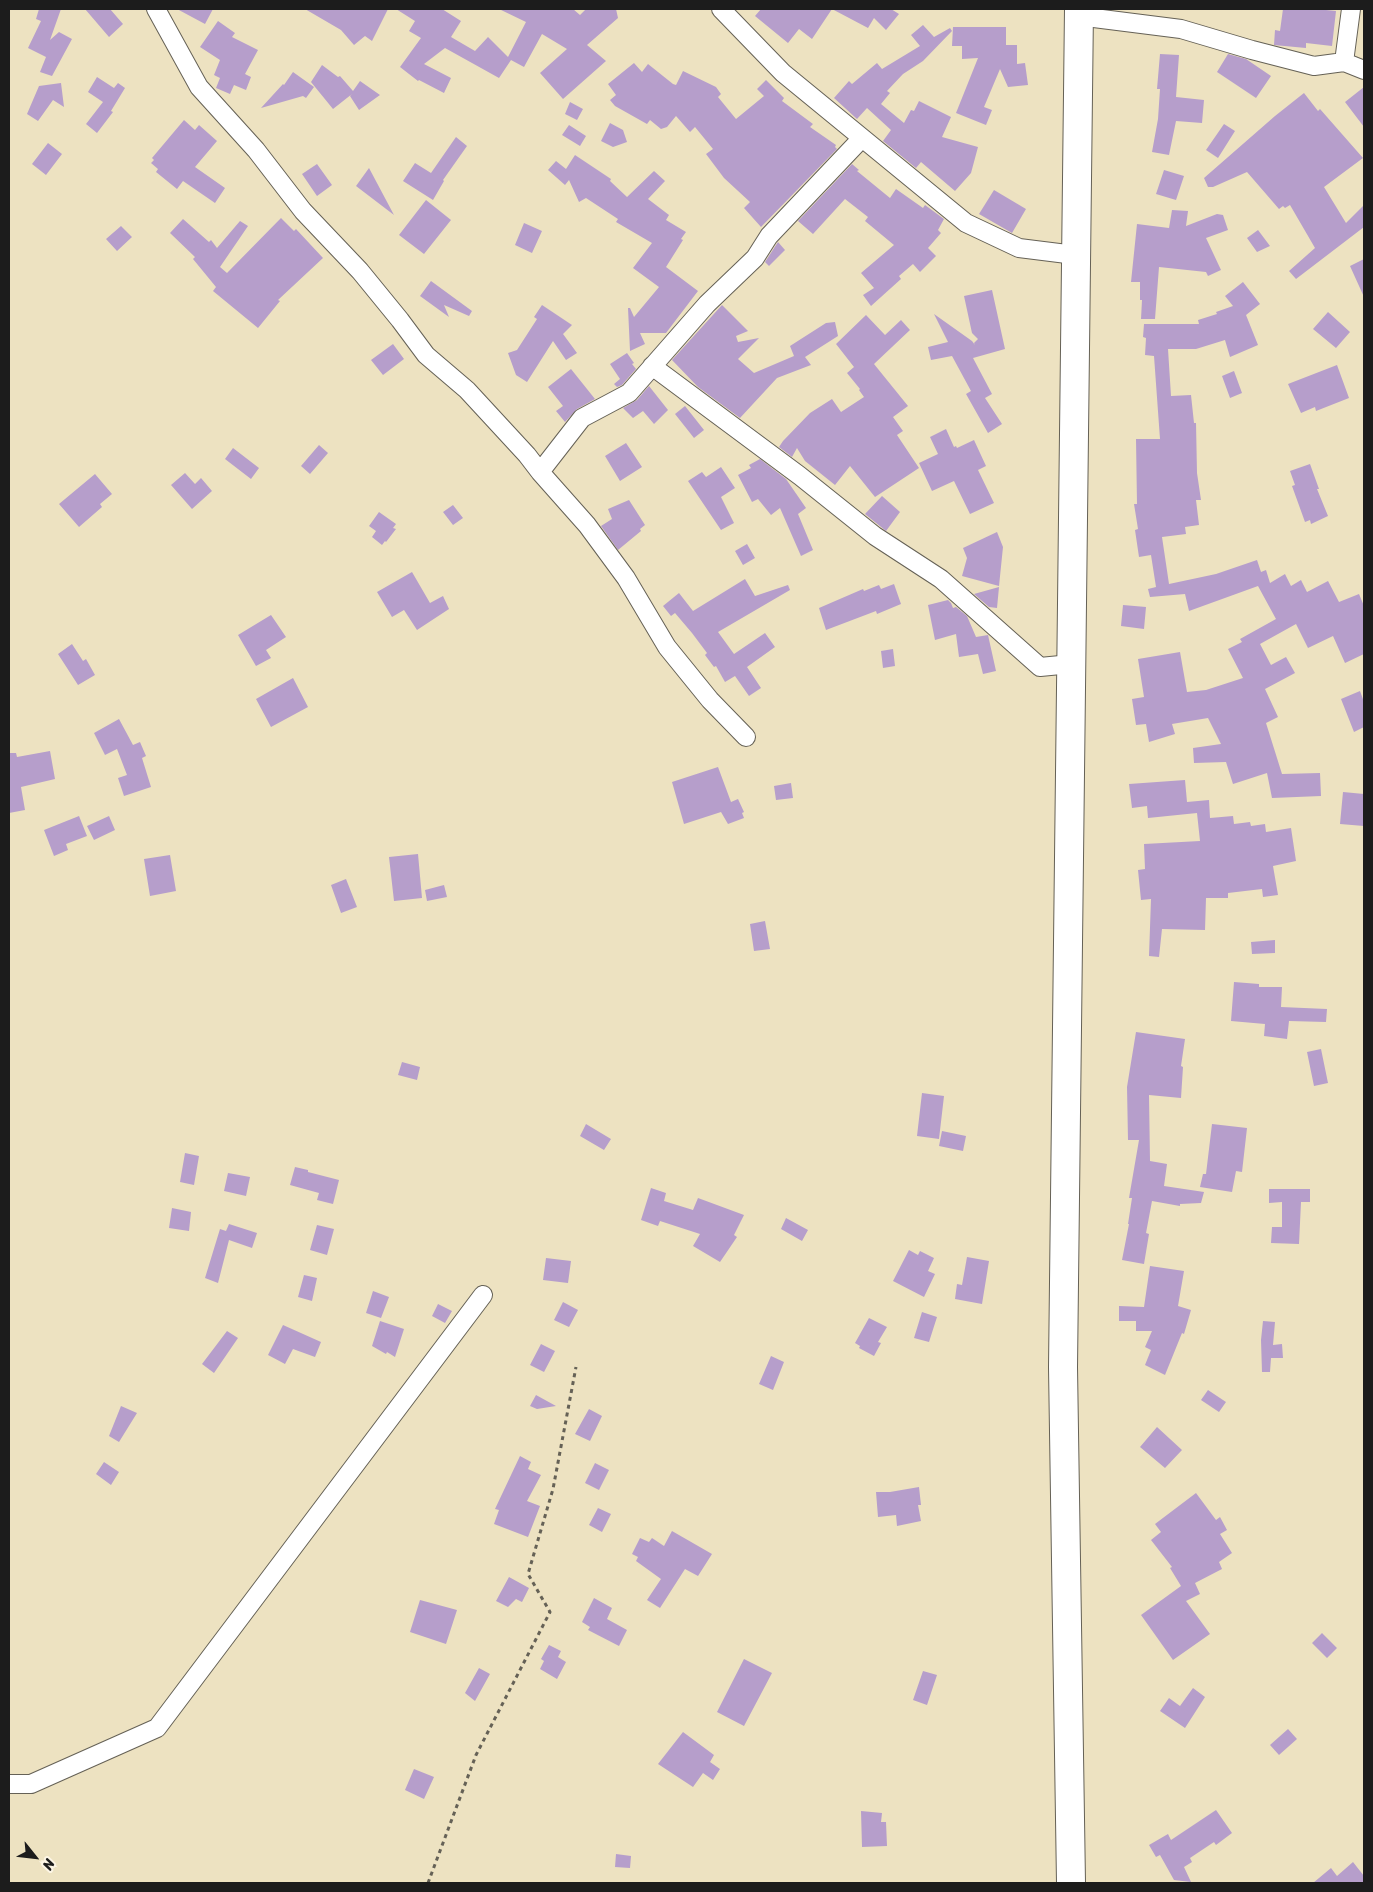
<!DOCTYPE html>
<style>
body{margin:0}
#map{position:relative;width:1373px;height:1892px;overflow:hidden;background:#ede2c1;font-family:Sriracha,sans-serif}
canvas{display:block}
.frame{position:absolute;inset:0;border:10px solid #1c1c1c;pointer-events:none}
.north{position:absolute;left:10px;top:1832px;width:50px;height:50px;-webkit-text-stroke:4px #fcf5e5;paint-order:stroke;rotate:119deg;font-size:14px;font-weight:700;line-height:20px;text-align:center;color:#1c1c1c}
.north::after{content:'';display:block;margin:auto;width:18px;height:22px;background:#1c1c1c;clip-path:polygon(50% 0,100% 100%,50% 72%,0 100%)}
</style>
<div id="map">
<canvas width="1373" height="1892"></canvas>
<div class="frame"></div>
<div class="north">N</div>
</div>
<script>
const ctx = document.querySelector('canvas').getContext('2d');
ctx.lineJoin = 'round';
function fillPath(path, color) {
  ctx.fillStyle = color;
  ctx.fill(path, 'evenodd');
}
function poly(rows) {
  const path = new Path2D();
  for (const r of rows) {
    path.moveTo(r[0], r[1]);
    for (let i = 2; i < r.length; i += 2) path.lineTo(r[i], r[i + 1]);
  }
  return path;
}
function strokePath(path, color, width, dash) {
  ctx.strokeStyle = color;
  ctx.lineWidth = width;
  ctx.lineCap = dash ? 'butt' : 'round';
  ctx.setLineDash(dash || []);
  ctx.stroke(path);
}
fillPath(poly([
 [39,9,61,9,50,40,59,32,72,39,52,76,40,72,46,57,28,48,41,21,36,19],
 [85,9,110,9,123,24,109,37],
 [177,9,213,9,205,24],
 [305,9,388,9,372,41,365,36,354,45,341,30],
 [396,9,442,9,461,21,451,37,475,51,488,37,508,57,526,22,499,9,573,9,580,15,586,9,616,9,618,18,587,45,606,61,563,99,540,73,567,49,542,34,524,67,511,60,499,78,445,48,424,64,451,78,444,93,419,80,418,81,400,67,421,38,409,31,415,21],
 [761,9,832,9,812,39,799,29,788,43,755,16],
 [832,9,891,9,899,14,886,30,874,18,868,28],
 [1283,9,1316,9,1336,11,1332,46,1306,43,1306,48,1274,45,1275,30,1280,31],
 [218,21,235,33,232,37,258,50,245,74,251,77,246,90,234,85,230,94,216,88,220,78,214,75,220,60,200,47],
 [923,25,934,37,950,28,952,31,923,61,903,74,887,91,890,93,881,104,904,123,911,110,914,111,919,101,951,117,942,137,978,147,971,173,955,191,921,162,916,168,883,141,891,130,867,108,857,119,834,98,849,81,852,84,877,63,882,69,920,46,911,35],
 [953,27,1006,27,1006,45,1017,45,1017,64,1025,63,1028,85,1008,87,1000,69,984,107,992,110,986,125,956,113,978,58,962,59,962,46,952,46],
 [1160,54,1179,55,1176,97,1204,100,1202,123,1176,121,1169,155,1152,152,1158,119,1160,89,1157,89],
 [1228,54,1246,59,1271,76,1256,98,1217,72],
 [634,63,642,72,648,64,673,84,676,85,683,71,716,87,721,94,718,97,736,119,764,96,757,89,766,80,784,98,782,101,813,124,810,127,836,145,835,147,837,149,761,227,744,208,750,202,724,178,706,154,713,149,695,127,690,132,676,116,667,127,661,129,650,120,647,124,615,106,610,100,616,95,608,84],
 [322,65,338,77,340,76,353,91,360,81,380,95,359,110,350,96,352,94,333,109,311,82],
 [293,72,314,87,306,98,303,96,261,108,283,84,284,85],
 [97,77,114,88,118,83,125,88,111,111,113,112,97,133,86,124,103,102,88,92],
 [61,83,64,107,53,100,38,121,27,114,39,86],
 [1364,87,1364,127,1345,102],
 [1304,93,1318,111,1320,109,1363,158,1324,187,1346,223,1364,205,1364,227,1296,279,1289,271,1315,248,1290,205,1285,208,1283,206,1279,209,1247,172,1213,187,1208,187,1204,178,1275,116],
 [570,102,583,109,577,120,565,114],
 [184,120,195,130,199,125,217,141,195,167,225,188,215,203,183,181,177,189,156,172,158,169,151,163,154,160,152,158],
 [610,123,623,130,627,142,613,147,601,141],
 [1224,124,1235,131,1218,158,1206,150],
 [569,125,586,136,580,146,562,135],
 [456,137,467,146,443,180,444,181,433,200,403,181,415,163,431,173],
 [48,143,62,154,46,175,32,164],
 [575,155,611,179,610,181,627,197,654,171,665,181,648,199,669,215,666,220,686,232,681,239,683,240,666,267,698,291,666,333,640,333,645,344,630,351,628,308,630,308,634,317,659,287,633,268,652,243,616,222,618,219,586,198,579,202,569,180,565,185,548,170,556,161,566,169],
 [317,164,332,185,317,196,302,174],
 [852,164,859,170,857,171,890,198,896,189,923,208,925,205,944,219,938,230,941,233,928,248,936,256,920,272,913,264,899,276,901,279,871,306,863,295,874,288,861,273,894,245,865,221,868,217,845,199,813,234,798,221],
 [369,168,394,215,356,186],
 [1164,170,1184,176,1176,200,1156,194],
 [994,190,1026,209,1012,233,979,214],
 [426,200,451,220,424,254,399,235],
 [1172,210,1188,211,1186,226,1217,214,1223,215,1228,230,1206,238,1221,270,1208,276,1206,272,1159,267,1155,319,1141,319,1142,300,1140,300,1140,282,1131,282,1137,224,1169,228],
 [281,218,294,231,296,229,323,258,278,300,280,301,258,328,213,291,216,287,193,259,195,257,170,233,183,219,209,242,211,240,217,248,240,221,248,226,220,267,227,273],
 [524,223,542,231,532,253,515,245],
 [121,226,132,237,117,251,106,239],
 [1258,230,1270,246,1257,252,1247,238],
 [778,242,785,250,769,266,765,262],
 [1364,259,1364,297,1350,266],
 [431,281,472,311,469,316,444,305,449,317,420,296],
 [1243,282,1260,304,1246,315,1258,345,1230,357,1225,340,1196,349,1168,349,1171,396,1191,395,1194,423,1196,423,1197,473,1201,500,1196,500,1199,525,1185,527,1186,534,1162,537,1169,584,1216,574,1257,560,1261,572,1266,570,1270,583,1285,574,1291,586,1301,580,1307,592,1328,581,1339,602,1359,594,1364,606,1364,654,1345,663,1333,636,1308,648,1296,624,1260,644,1271,665,1286,657,1295,673,1265,689,1278,717,1266,723,1282,774,1320,773,1321,796,1272,798,1267,773,1233,784,1226,762,1194,763,1193,748,1221,744,1208,718,1172,724,1175,734,1149,742,1146,724,1136,725,1132,699,1144,697,1138,659,1180,652,1187,692,1206,690,1243,678,1228,649,1242,642,1240,639,1276,619,1258,586,1189,611,1185,594,1150,597,1148,589,1156,587,1151,555,1139,557,1135,530,1138,529,1134,504,1137,504,1136,439,1160,439,1154,356,1145,355,1146,338,1143,337,1144,324,1199,324,1198,320,1217,314,1216,312,1233,306,1225,296],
 [992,290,1005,349,973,358,992,394,985,398,1002,424,988,433,966,394,971,391,952,356,931,360,928,347,948,342,934,314,972,341,975,345,974,343,978,339,972,333,964,296],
 [542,305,572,325,563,334,577,353,566,360,553,341,527,382,516,375,508,353,517,350,537,319,534,317],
 [722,305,748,331,736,336,738,342,759,338,738,359,754,373,794,356,790,346,826,323,835,322,838,336,805,357,811,365,777,378,740,418,698,387,672,360],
 [1328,312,1350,332,1336,348,1313,329],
 [866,315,885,335,901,320,910,330,874,364,908,406,893,417,903,431,897,435,919,468,875,497,850,466,835,485,805,461,797,448,792,457,779,447,783,441,810,413,832,399,841,412,864,397,859,390,860,389,847,373,854,367,836,344],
 [393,344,404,359,383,375,371,360],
 [627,353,634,363,632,364,636,369,622,385,617,387,614,384,620,379,610,364],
 [1337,365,1349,398,1316,411,1315,407,1301,413,1288,384],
 [571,369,595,399,577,409,565,422,556,411,563,406,548,387],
 [1234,371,1242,393,1230,398,1222,376],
 [649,386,668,410,654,424,643,411,633,418,623,408,637,400],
 [685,406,704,430,694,438,675,414],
 [946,429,954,447,956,446,957,448,974,440,986,466,978,470,994,503,970,514,954,481,932,491,919,463,938,454,930,437],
 [626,443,642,467,620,481,605,456],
 [319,445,328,453,310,474,301,466],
 [233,448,259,468,251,479,225,459],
 [760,459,786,479,806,508,798,514,813,550,801,556,780,508,771,515,758,499,752,502,738,475,751,468,749,465],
 [1310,464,1319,489,1317,489,1328,516,1311,524,1310,520,1305,522,1292,486,1295,485,1290,471],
 [721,467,735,488,721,497,734,523,721,530,688,481,702,472,706,477],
 [185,473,195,484,201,478,212,491,192,509,171,485],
 [95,474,112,494,100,504,102,507,79,527,59,504],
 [882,496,900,512,886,531,865,514],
 [629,500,645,525,640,529,641,531,618,550,601,526,612,519,608,509],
 [453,505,463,518,453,525,443,512],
 [379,512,396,524,393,528,396,529,386,542,385,541,382,545,372,537,376,531,369,526],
 [997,532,1003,547,999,586,962,576,967,558,963,548],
 [747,544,755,558,743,565,735,551],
 [412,572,430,603,443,596,449,609,417,630,404,610,392,617,377,592],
 [745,579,755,596,788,585,790,590,718,632,734,654,765,633,775,647,747,667,761,688,749,696,735,676,725,682,716,666,714,667,705,655,707,653,692,633,675,613,671,616,663,606,679,593,693,611],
 [894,584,901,604,877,614,876,611,826,630,819,608,863,589,864,591,879,585,881,589],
 [999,587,997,608,989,607,974,594],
 [948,600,951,603,953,608,956,607,967,616,976,637,988,635,996,671,983,674,978,654,959,657,956,634,935,640,928,605],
 [1123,605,1146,607,1144,629,1121,626],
 [271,615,286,637,266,650,271,658,256,666,238,635],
 [72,644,83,661,86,659,95,675,78,685,58,654],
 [893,649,895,666,883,668,881,651],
 [293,678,308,707,271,727,256,699],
 [1360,691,1364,702,1364,727,1354,732,1341,699],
 [119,719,133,745,140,742,146,756,142,758,151,787,124,796,118,778,127,775,117,749,105,755,94,733],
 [50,751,55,779,21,787,25,810,9,813,9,753,16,753,17,757],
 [718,767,731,802,738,799,744,812,742,813,744,818,728,824,721,812,684,824,672,782],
 [1185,780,1187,802,1209,800,1210,818,1233,816,1234,824,1250,822,1251,826,1265,824,1266,832,1291,828,1296,861,1273,866,1278,895,1263,897,1262,889,1228,893,1228,898,1206,898,1205,930,1162,929,1159,957,1149,956,1151,899,1141,900,1138,870,1145,869,1144,844,1200,841,1197,813,1148,818,1147,806,1132,808,1129,784],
 [791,783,793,798,776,800,774,786],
 [1343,792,1364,794,1364,826,1340,824],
 [79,816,87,836,66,844,68,850,54,856,44,830],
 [109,816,115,830,94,840,87,826],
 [418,854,422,898,394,901,389,857],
 [170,855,176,891,150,896,144,859],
 [346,879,357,907,341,913,331,885],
 [444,885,447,897,427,901,425,890],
 [765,921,770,949,754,951,750,924],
 [1275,940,1275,953,1252,954,1251,942],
 [1234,982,1259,984,1259,987,1282,987,1281,1007,1327,1009,1326,1022,1289,1021,1287,1039,1264,1036,1265,1024,1231,1021],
 [1136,1032,1185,1039,1181,1066,1183,1067,1181,1098,1149,1095,1150,1161,1167,1164,1164,1186,1204,1192,1201,1203,1180,1204,1180,1206,1152,1201,1146,1233,1149,1234,1144,1264,1122,1260,1129,1224,1128,1224,1132,1198,1129,1198,1139,1140,1128,1140,1127,1087],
 [1321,1049,1328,1083,1314,1086,1307,1052],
 [402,1062,420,1067,417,1080,398,1075],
 [922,1093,944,1096,939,1139,917,1136],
 [586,1124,611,1139,604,1150,580,1136],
 [1212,1124,1247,1128,1242,1172,1236,1171,1232,1192,1200,1187,1203,1174,1206,1174],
 [942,1131,966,1136,963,1151,939,1146],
 [185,1153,199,1156,194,1185,180,1182],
 [295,1167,308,1170,308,1172,339,1180,333,1204,317,1200,319,1193,290,1185],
 [228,1173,250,1177,246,1196,224,1191],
 [651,1188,666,1193,664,1201,693,1210,698,1198,744,1215,734,1235,737,1237,720,1262,693,1246,700,1234,660,1221,658,1226,641,1220],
 [1269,1189,1310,1189,1310,1202,1301,1202,1299,1244,1271,1243,1272,1227,1282,1227,1282,1202,1269,1203],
 [172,1208,191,1212,189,1231,169,1228],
 [786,1218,808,1230,802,1241,781,1229],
 [229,1224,257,1233,252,1248,229,1240,218,1283,205,1278,220,1229,226,1231],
 [317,1225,334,1229,327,1255,310,1250],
 [909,1250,918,1255,920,1251,934,1258,928,1271,935,1274,924,1297,893,1281],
 [967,1257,989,1261,982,1304,955,1299,957,1284,962,1285],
 [546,1258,571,1261,568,1283,543,1280],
 [1150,1266,1184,1271,1178,1306,1191,1310,1184,1334,1182,1333,1165,1375,1145,1365,1151,1350,1145,1347,1152,1331,1136,1331,1136,1321,1119,1321,1119,1306,1144,1307],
 [304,1275,317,1278,312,1301,298,1297],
 [373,1291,389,1297,381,1318,366,1313],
 [563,1302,578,1310,569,1327,554,1320],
 [438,1304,452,1311,445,1323,432,1316],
 [922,1312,937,1317,929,1342,914,1338],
 [869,1318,887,1327,878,1342,881,1343,874,1356,859,1348,860,1346,855,1343],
 [380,1321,404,1329,395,1357,387,1352,386,1354,372,1346],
 [1263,1321,1275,1322,1273,1345,1282,1344,1283,1358,1271,1358,1270,1372,1262,1372,1261,1340],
 [283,1325,321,1342,315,1357,293,1349,285,1364,268,1355],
 [227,1331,238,1338,214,1373,202,1364],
 [541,1344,555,1351,544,1372,530,1365],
 [771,1356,784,1362,773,1390,759,1384],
 [1208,1390,1226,1402,1219,1412,1201,1400],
 [536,1395,556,1406,537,1409,530,1406],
 [121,1406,137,1413,119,1442,109,1436],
 [589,1409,602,1416,590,1441,575,1434],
 [1157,1427,1182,1450,1165,1468,1140,1447],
 [520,1456,531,1462,528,1469,541,1475,527,1501,540,1506,528,1537,494,1524,499,1510,495,1509],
 [104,1462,119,1472,111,1485,96,1474],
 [595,1463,609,1470,599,1490,585,1483],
 [919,1487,921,1505,918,1505,921,1521,897,1526,896,1515,878,1517,876,1492,890,1492],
 [1196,1493,1216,1520,1220,1517,1227,1530,1220,1534,1232,1553,1219,1562,1222,1569,1195,1583,1200,1594,1186,1601,1210,1634,1173,1660,1141,1615,1181,1586,1170,1568,1172,1567,1151,1540,1161,1532,1155,1524],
 [598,1508,611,1514,602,1532,589,1525],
 [672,1531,712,1554,698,1576,685,1569,660,1608,647,1600,661,1579,636,1561,638,1557,632,1554,640,1538,649,1542,652,1538,664,1546],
 [509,1577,529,1588,522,1602,516,1599,508,1607,496,1601],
 [594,1598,612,1608,607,1619,627,1630,619,1646,588,1630,590,1627,582,1622],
 [420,1600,457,1610,446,1644,410,1632],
 [1322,1633,1337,1648,1327,1658,1312,1643],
 [549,1645,561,1651,558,1657,566,1662,557,1679,540,1669,544,1661,541,1659],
 [744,1659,772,1673,744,1726,717,1712],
 [479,1668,490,1674,475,1701,465,1693],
 [923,1671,937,1675,927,1705,913,1700],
 [1193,1688,1205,1697,1185,1728,1160,1711,1169,1698,1180,1706],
 [1288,1729,1297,1739,1279,1755,1270,1745],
 [683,1732,714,1755,710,1762,720,1769,713,1780,703,1773,693,1787,658,1764],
 [414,1769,434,1777,424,1799,405,1790],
 [1216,1810,1232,1833,1216,1845,1214,1842,1190,1858,1192,1862,1184,1867,1191,1882,1174,1880,1160,1855,1156,1857,1149,1845,1168,1834,1171,1840],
 [861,1811,882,1813,881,1822,886,1822,887,1846,862,1847],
 [616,1854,631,1856,630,1868,615,1867],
 [1353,1862,1364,1876,1364,1883,1313,1883,1331,1868,1337,1876]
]), '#b69ecb');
const street = poly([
 [156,9,199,87,256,150,303,211,360,271,400,320,426,355,467,390,527,455,540,472,587,525,626,578,667,647,710,700,746,737],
 [721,9,783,73,966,223,1019,248,1075,255],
 [1078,16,1181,29,1252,50,1314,66,1344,62,1364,70],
 [1344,62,1351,9],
 [652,366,800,476,875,536,941,579,1040,667,1071,664],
 [540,472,582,418,629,393,707,304,755,258,769,236,862,138],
 [9,1784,31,1784,157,1728,483,1295]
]);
const highway = poly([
 [1071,1883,1063,1367,1079,9]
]);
strokePath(street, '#656156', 20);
strokePath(highway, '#656156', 30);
strokePath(poly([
 [428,1883,476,1755,550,1612,528,1574,553,1489,576,1367]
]), '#656156', 3, [4, 4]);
strokePath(street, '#fff', 18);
strokePath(highway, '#fff', 28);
</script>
